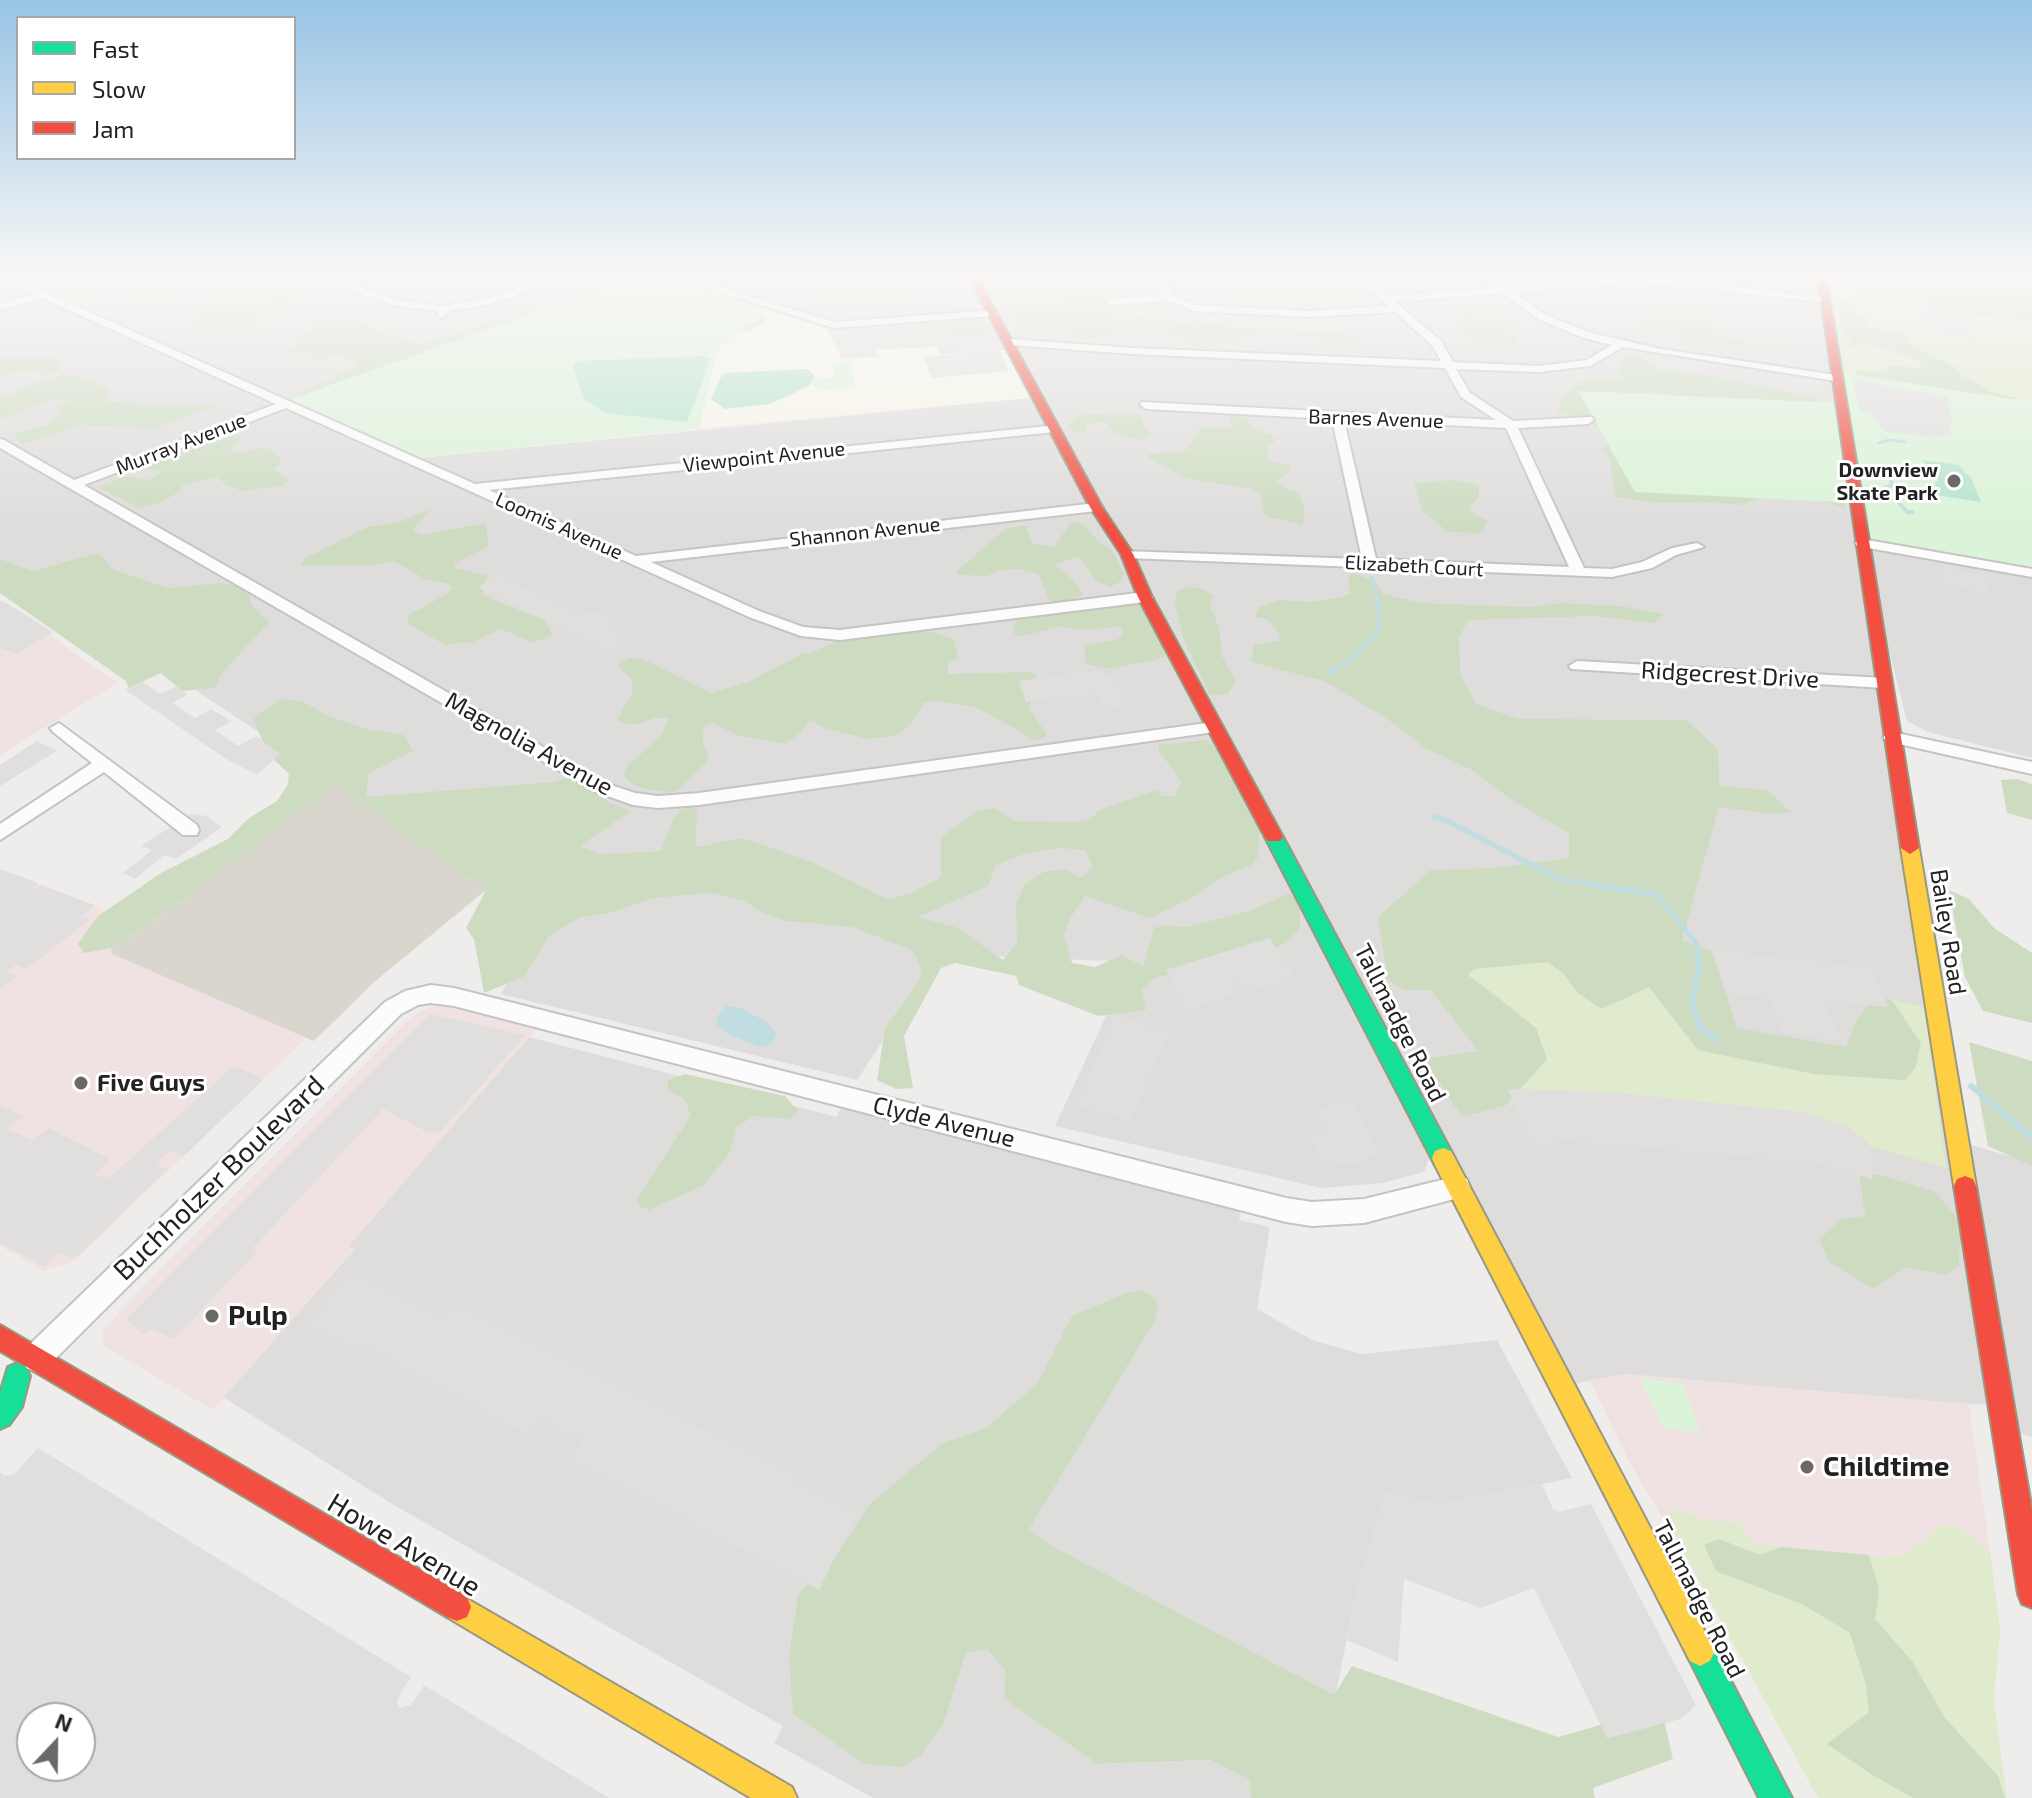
<!DOCTYPE html>
<style>
body{margin:0}
#map{position:relative;width:2032px;height:1798px;overflow:hidden;background:#efedeb;font-family:"Exo 2",sans-serif}
canvas{display:block}
.legend{position:absolute;left:16px;top:16px;width:280px;height:144px;box-sizing:border-box;background:#fff;border:2px solid #a7a7a7;margin:0;padding:10px 14px;list-style:none;font-size:24px;color:#222}
.legend li{display:flex;align-items:center;gap:16px;height:40px}
.legend b{width:40px;border:2px solid #a7a7a7}
.north{position:absolute;left:16px;top:1702px;width:80px;height:80px;box-sizing:border-box;background:#fff;border:2px solid #a7a7a7;border-radius:50%;rotate:22deg;font-size:22px;font-weight:700;line-height:32px;text-align:center;color:#222}
.north::after{content:'';display:block;margin:auto;width:28px;height:36px;background:#6a6968;clip-path:polygon(50% 0,100% 100%,50% 72%,0 100%)}
</style>
<div id="map">
<canvas width="2032" height="1798"></canvas>
<ul class="legend">
<li><b style="height:10px;background:#16e098"></b>Fast</li>
<li><b style="height:10px;background:#ffcf43"></b>Slow</li>
<li><b style="height:10px;background:#f24e42"></b>Jam</li>
</ul>
<div class="north">N</div>
</div>
<script>
const ctx = document.querySelector('canvas').getContext('2d');
ctx.lineJoin = 'round';
function fillPath(path, color) {
  ctx.fillStyle = color;
  ctx.fill(path, 'evenodd');
}
function poly(rows) {
  const path = new Path2D();
  for (const r of rows) {
    path.moveTo(r[0], r[1]);
    for (let i = 2; i < r.length; i += 2) path.lineTo(r[i], r[i + 1]);
  }
  return path;
}
function strokePath(path, color, width, dash) {
  ctx.strokeStyle = color;
  ctx.lineWidth = width;
  ctx.lineCap = dash ? 'butt' : 'round';
  ctx.setLineDash(dash || []);
  ctx.stroke(path);
}
function drawText(font, color, halo, rows, align = 'center') {
  ctx.font = font + ' "Exo 2",sans-serif';
  ctx.lineWidth = 6;
  ctx.setLineDash([]);
  ctx.textBaseline = 'middle';
  ctx.strokeStyle = halo;
  ctx.fillStyle = color;
  for (const [text, x, y, turn = 0] of rows) {
    ctx.save();
    ctx.translate(x, y);
    ctx.rotate((+turn || 0) * Math.PI / 180);
    ctx.textAlign = isNaN(turn) ? turn : align;
    if (halo) ctx.strokeText(text, 0, 0);
    ctx.fillText(text, 0, 0);
    ctx.restore();
  }
}
fillPath(poly([
 [0,277,637,277,463,340,408,459,1038,397,1013,350,941,355,936,347,873,350,858,324,816,322,675,277,2032,277,2032,293,1919,299,1824,286,2001,1405,1920,1402,1626,1374,1562,1386,1429,1159,1424,1172,1382,1183,1321,1188,1055,1126,1131,962,940,954,857,1080,501,994,563,884,513,909,319,772,159,666,127,682,0,593],
 [1883,550,2032,576,2032,758,1928,732,1907,721,1885,634,1871,552],
 [529,1037,837,1117,842,1104,1241,1208,1239,1220,1270,1227,1257,1309,1312,1340,1362,1354,1497,1340,1572,1478,1440,1505,1386,1494,1356,1594,1332,1712,1017,1531,1142,1290,1126,1293,1073,1316,1098,1328,793,1714,864,1764,944,1723,966,1653,987,1649,1005,1671,1004,1699,1097,1764,1210,1760,1249,1779,1251,1798,873,1798,774,1743,783,1726,392,1504,223,1397,354,1250,348,1246],
 [1969,1144,2032,1163,2032,1437,2018,1432]
]), '#dfdddc');
fillPath(poly([
 [0,600,117,683,0,755],
 [0,869,102,908,113,954,307,1037,76,1260,44,1271,0,1246],
 [437,1004,536,1029,349,1246,354,1249,213,1410,103,1346,102,1332,121,1310,405,1023,419,1011],
 [1626,1374,1969,1404,1990,1551,1958,1527,1943,1524,1905,1555,1884,1557,1754,1544,1740,1522,1710,1521,1674,1509,1663,1519,1632,1467,1590,1381]
]), '#f0e2e2');
fillPath(poly([
 [770,311,817,327,859,326,873,350,936,347,941,355,1004,350,1030,398,699,428,718,349]
]), '#f7f5e8');
fillPath(poly([
 [335,783,486,890,373,983,314,1041,112,954,111,948,178,903]
]), '#d8d6cd');
fillPath(poly([
 [1824,287,2032,320,2032,402,1836,372],
 [1547,962,1563,973,1578,993,1602,1009,1649,987,1698,1050,1814,1074,1905,1080,1916,1067,1920,1043,1891,999,1924,1007,1946,1168,1870,1146,1851,1128,1608,1092,1519,1089,1536,1028,1491,991,1468,976,1474,969],
 [1674,1509,1710,1521,1740,1522,1754,1544,1884,1557,1905,1555,1943,1524,1958,1527,1990,1551,2000,1631,1994,1700,2007,1798,1818,1798,1670,1528,1663,1519]
]), '#dfebcc');
fillPath(poly([
 [130,277,177,277,168,280,176,287,175,293,185,294,145,303,131,297,143,288,142,278,75,301,58,298,65,291],
 [834,277,874,277,874,280,886,279,893,285,911,288,898,295,899,301,892,303,846,302,820,292,818,287],
 [986,277,1121,277,1108,287,1113,295,1112,305,1118,307,1118,313,1123,315,1156,317,1185,326,1198,322,1246,328,1346,333,1362,342,1341,343,1303,336,1262,334,1201,349,1187,339,1154,333,1100,336,1086,341,1073,339,1067,328,1025,324,1023,333,1019,331,1005,301,1059,304,1060,300,1058,296,1029,290,992,294],
 [1292,277,1322,277,1331,283,1322,292,1350,295,1355,301,1329,298,1267,300,1244,296,1251,294,1223,292,1239,288,1298,287],
 [1873,277,1943,277,2032,289,2032,322,1973,314,1845,288,1839,283,1844,279],
 [256,284,276,287,300,299,269,311,258,324,248,328,232,322,197,325,191,320,193,318,188,317,220,298,229,298,230,306,269,304,272,301,236,292],
 [1837,299,1853,303,1858,314,1868,319,1869,326,1907,335,1909,344,1957,368,1957,372,1991,392,2015,398,2032,408,1878,384,1855,375,1855,371,1885,371,1889,366,1923,368,1917,360,1884,348,1862,343,1852,346,1854,350,1846,348,1854,341,1843,337],
 [1466,310,1517,320,1516,327,1505,329,1516,337,1517,344,1498,348,1475,344,1459,330,1458,316],
 [525,313,767,317,764,323,749,331,299,403,300,394,355,367,352,358,343,356,318,357,286,352,290,346,301,343,294,338,329,319,337,317,359,323,409,342,422,343],
 [1658,313,1705,315,1722,337,1800,353,1716,342,1710,347,1670,336,1675,333,1671,324,1633,323],
 [965,316,991,322,993,330,979,337,941,335,918,324],
 [1638,353,1653,368,1724,378,1816,398,1816,407,1706,410,1663,393,1605,392,1590,401,1845,500,1845,508,1813,498,1770,491,1744,505,1703,502,1659,503,1615,497,1610,458,1601,448,1613,442,1605,429,1557,412,1561,400,1581,381,1620,378,1618,364,1622,354],
 [0,358,53,358,58,359,60,372,44,375,39,372,12,372,0,379],
 [64,375,83,377,109,389,106,402,217,406,153,429,82,425,23,444,14,436,15,433,48,425,59,416,59,410,54,408,74,399,50,401,0,419,0,399,37,382],
 [1139,413,1144,426,1152,434,1145,440,1115,434,1106,422,1087,424,1085,431,1079,433,1075,433,1068,425,1077,417,1087,414],
 [1233,414,1245,419,1256,430,1271,435,1276,441,1268,445,1267,456,1270,461,1289,465,1289,472,1276,481,1287,489,1299,492,1304,507,1303,525,1268,517,1264,513,1260,495,1249,488,1188,479,1148,458,1148,454,1182,451,1188,448,1201,427,1233,427,1227,415],
 [235,436,241,437,231,450,235,454,259,448,268,449,279,456,280,464,273,469,288,480,282,486,242,491,226,485,217,477,181,486,182,490,160,503,138,508,98,487,125,476,149,480,161,472,141,467,147,462],
 [1454,480,1477,484,1479,488,1479,497,1470,506,1470,511,1488,521,1479,533,1448,532,1422,510,1414,483],
 [431,509,412,531,422,535,485,523,489,546,455,563,455,568,487,576,482,595,545,620,552,635,533,643,501,629,473,642,445,645,408,624,407,616,450,592,452,587,446,583,425,579,393,561,377,565,302,566,301,563,304,559,368,527,398,522],
 [1071,522,1082,523,1098,541,1112,550,1124,574,1120,582,1110,587,1095,580,1080,557,1054,564,1074,581,1083,595,1064,603,1050,601,1038,574,1018,569,997,571,988,576,957,575,957,571,1005,529,1026,525,1032,543,1054,547],
 [94,554,101,555,113,569,167,588,221,583,238,586,249,592,252,606,269,622,223,672,214,688,182,691,161,673,129,688,125,680,0,593,0,559,33,571],
 [1353,573,1375,581,1383,594,1422,603,1531,607,1559,603,1621,606,1664,614,1654,623,1594,616,1468,620,1459,638,1460,674,1476,704,1518,719,1686,720,1718,749,1719,786,1767,790,1791,812,1770,814,1719,807,1682,940,1712,951,1737,1028,1846,1047,1855,1022,1873,999,1891,999,1921,1043,1915,1068,1905,1080,1814,1074,1698,1050,1649,987,1602,1009,1578,993,1563,973,1547,962,1474,969,1468,975,1536,1028,1547,1059,1505,1106,1462,1117,1424,1059,1478,1051,1431,990,1404,990,1388,980,1378,917,1431,870,1494,868,1569,858,1569,833,1516,803,1472,770,1427,749,1386,718,1324,681,1251,662,1254,645,1280,641,1279,634,1267,619,1255,617,1260,607,1278,600,1309,602,1340,597,1350,594,1348,577],
 [1188,587,1201,588,1213,595,1210,606,1219,627,1222,656,1236,682,1227,694,1210,695,1184,640,1175,605,1177,591],
 [1135,604,1142,606,1166,655,1157,660,1107,669,1086,664,1084,646,1116,640,1123,636,1121,626,1089,630,1057,627,1023,636,1015,635,1013,629,1018,619],
 [913,631,931,632,954,639,958,658,948,664,948,674,1029,672,1038,676,1022,685,1032,699,1029,708,1046,733,1044,738,1036,741,978,708,938,701,923,703,913,722,897,735,868,739,825,728,810,720,798,735,785,744,737,735,713,723,705,725,703,734,703,744,709,755,706,763,682,787,673,792,650,790,634,785,624,776,627,766,659,738,670,718,653,718,640,724,628,724,617,720,632,693,632,680,618,666,628,658,643,659,711,693,748,682,804,653,811,653,839,639],
 [280,699,302,701,326,715,366,729,404,735,413,751,369,773,366,797,554,782,572,776,608,802,631,811,580,846,600,854,661,851,673,819,680,810,691,807,697,810,696,847,742,838,812,862,887,899,912,893,941,877,941,837,978,811,995,808,1015,821,1078,822,1090,819,1100,810,1158,789,1162,796,1175,796,1181,781,1159,751,1159,745,1208,740,1217,751,1259,831,1258,857,1251,865,1220,878,1190,899,1150,918,1085,896,1069,920,1064,936,1072,963,1095,967,1122,955,1143,966,1154,928,1166,925,1187,927,1249,911,1290,893,1300,906,1300,927,1291,939,1280,946,1155,978,1142,990,1146,1010,1098,1016,1019,985,1016,976,955,963,941,968,904,1036,913,1088,896,1089,877,1080,885,1028,921,978,920,965,912,950,852,927,785,921,763,913,744,901,711,893,653,898,614,912,579,918,549,936,525,976,484,993,474,939,466,928,486,890,335,784,178,903,111,948,84,953,78,944,98,916,161,873,228,839,249,818,277,801,288,784,289,774,266,752,254,718],
 [1060,848,1085,850,1093,867,1081,878,1066,869,1045,871,1024,885,1016,904,1017,943,1003,960,958,928,918,917,988,886,996,865,1027,853],
 [2018,779,2032,784,2032,820,2007,813,2001,780],
 [1949,890,1969,899,1994,928,2032,953,2032,1023,1983,1011,1965,977],
 [1969,1042,2032,1061,2032,1166,1988,1146],
 [685,1074,785,1096,798,1111,789,1119,755,1116,737,1126,730,1152,704,1185,649,1210,639,1206,637,1199,691,1115,684,1099,667,1090,668,1080],
 [1859,1172,1885,1176,1935,1192,1955,1215,1960,1238,1959,1267,1944,1275,1907,1267,1873,1289,1829,1262,1819,1239,1842,1219,1865,1216],
 [1142,1290,1153,1297,1158,1305,1156,1318,1029,1529,1052,1546,1334,1695,1352,1666,1558,1737,1625,1718,1664,1720,1673,1759,1593,1788,1595,1798,1251,1798,1249,1779,1210,1760,1097,1764,1004,1699,1005,1671,987,1649,966,1653,944,1723,921,1755,902,1767,864,1764,793,1714,789,1658,798,1595,839,1552,870,1504,943,1443,986,1428,1038,1383,1072,1316,1126,1293],
 [1719,1539,1760,1555,1781,1547,1869,1555,1879,1588,1875,1619,1912,1661,1945,1718,1998,1776,2005,1798,1913,1798,1871,1774,1827,1744,1869,1712,1866,1685,1850,1633,1802,1604,1716,1571,1704,1545]
]), '#cddcc1');
fillPath(poly([
 [637,277,658,277,770,311,718,349,699,428,408,459,282,402],
 [849,363,856,387,822,390,813,386,813,382,820,379,835,377,833,364],
 [1836,372,2032,402,2032,573,1862,543,1855,503,1635,492,1578,391,1840,403],
 [1640,1378,1684,1384,1700,1433,1664,1428]
]), '#dbf3d8');
fillPath(poly([
 [702,356,711,358,687,422,605,413,584,399,573,367,577,361],
 [808,369,815,377,809,386,770,404,725,409,711,399,722,375,726,373],
 [1922,460,1958,465,1971,478,1981,502,1935,495,1931,491,1937,489,1935,483,1938,480]
]), '#b8e4ce');
fillPath(poly([
 [1914,304,1969,311,1978,340,1926,334,1925,329,1916,328,1915,322,1920,322],
 [860,327,879,357,842,358,827,329],
 [996,343,1008,371,932,378,923,357,964,354,961,346],
 [1853,379,1947,397,1953,424,1949,425,1952,435,1934,437,1886,432,1869,412,1860,411],
 [1936,567,1985,575,1990,593,1943,584],
 [499,576,581,615,592,610,617,622,608,628,629,638,608,651,478,587],
 [3,601,53,632,17,654,0,648,0,602],
 [1099,671,1102,676,1110,675,1126,707,1104,710,1095,693,1026,702,1019,681],
 [142,682,160,694,177,686,187,695,172,703,195,718,211,709,232,721,215,730,238,746,256,736,280,754,257,775,228,760,125,690],
 [37,741,57,751,0,786,0,765],
 [191,814,207,816,222,827,176,859,164,855,135,879,123,873,152,850,141,846],
 [0,869,38,883,26,893,41,885,94,905,83,916,91,919,26,969,16,965,8,971,16,977,0,990],
 [1270,938,1296,979,1247,991,1236,976,1229,979,1235,994,1185,1010,1166,970],
 [1712,951,1869,967,1888,1007,1824,1001,1841,1040,1783,1033,1769,998,1727,994],
 [430,1014,525,1035,439,1133,427,1132,383,1109,253,1248,258,1251,174,1339,152,1329,143,1334,126,1319],
 [1115,1015,1168,1033,1131,1120,1076,1106],
 [234,1066,264,1079,184,1156,170,1151,161,1158,158,1165,167,1169,75,1258,59,1253,44,1266,0,1243,0,1105,23,1116,7,1129,32,1140,49,1128,110,1159,93,1176,110,1177],
 [1507,1089,1608,1092,1804,1112,1851,1128,1870,1146,1872,1179,1818,1163,1565,1140,1537,1147],
 [1353,1101,1379,1153,1367,1158,1362,1163,1326,1166,1310,1136,1326,1133,1328,1128,1315,1109],
 [352,1274,440,1319,452,1305,795,1476,793,1482,856,1514,819,1590,573,1459,584,1437,573,1438,542,1417,529,1435,359,1342,352,1346,309,1323],
 [38,1448,411,1677,401,1692,397,1701,399,1708,411,1705,424,1685,609,1798,0,1798,0,1472,5,1476,14,1474],
 [32,1718,80,1718,80,1766,32,1766],
 [1542,1484,1553,1509,1559,1512,1591,1504,1696,1705,1681,1719,1607,1738,1534,1588,1481,1608,1404,1579,1398,1662,1347,1640,1356,1594,1386,1494,1440,1505]
]), '#e0dfde');
fillPath(poly([
 [726,1006,739,1007,765,1021,777,1034,770,1045,760,1047,730,1035,716,1024,718,1015]
]), '#c0dde1');
strokePath(poly([
 [1879,443,1889,440,1906,442]
]), '#c0dde1', 3);
strokePath(poly([
 [1885,488,1892,485,1891,478],
 [1899,503,1907,512,1912,512],
 [1333,670,1351,659,1377,633,1380,611,1372,578]
]), '#c0dde1', 4);
strokePath(poly([
 [1329,673,1336,668],
 [1433,817,1445,820,1560,879,1657,895,1697,944,1698,956]
]), '#c0dde1', 5);
strokePath(poly([
 [1698,954,1699,966,1692,1001,1700,1027,1717,1040],
 [1971,1086,2032,1137]
]), '#c0dde1', 6);
const street = poly([
 [0,277,11,277,475,484,1058,425,1058,431,1054,432,489,490,636,556,1096,503,1103,507,1096,511,651,562,759,611,803,627,840,630,1145,592,1153,597,1145,602,840,640,801,636,749,617,286,408,84,485,608,784,635,793,658,796,699,793,1214,722,1223,727,1214,732,699,805,658,808,633,805,596,792,0,448,0,439,4,440,74,480,276,404,42,298,0,310,0,304,33,294,0,277],
 [317,277,331,277,396,300,444,306,489,298,519,288,491,277,505,277,529,285,553,277,567,277,495,303,449,311,443,318,438,315,438,311,390,305,317,277],
 [671,277,686,277,835,322,993,310,998,313,993,316,834,328,671,277],
 [1150,277,1200,277,1164,282,1174,296,1196,305,1308,311,1388,306,1355,277,1366,277,1388,296,1494,288,1480,277,1491,277,1506,287,1628,278,1688,281,1826,298,1831,301,1830,303,1688,287,1628,284,1514,293,1548,316,1591,333,1661,349,1836,375,1842,378,1836,381,1623,347,1590,366,1539,372,1456,369,1470,393,1513,421,1592,417,1594,420,1588,424,1518,428,1584,568,1612,569,1642,562,1672,548,1697,543,1704,547,1676,555,1652,568,1612,577,1127,558,1122,557,1122,551,1362,559,1332,419,1146,409,1140,405,1142,402,1496,420,1461,397,1445,368,1133,354,1009,345,1004,342,1009,339,1133,348,1441,361,1432,345,1395,312,1308,317,1194,311,1169,301,1112,305,1107,302,1112,299,1163,295,1150,277],
 [1502,293,1540,320,1584,338,1612,345,1587,360,1539,366,1453,362,1441,341,1395,302,1502,293],
 [1344,420,1506,428,1569,567,1376,559,1344,420],
 [1862,539,2032,569,2032,577,1857,546,1855,543,1862,539],
 [1577,661,1884,678,1892,683,1884,688,1571,669,1569,666,1577,661],
 [59,723,197,825,199,830,197,835,183,835,104,772,0,840,0,824,92,763,53,732,50,728,59,723],
 [1892,732,2032,762,2032,774,1886,741,1883,737,1892,732],
 [431,985,454,988,1286,1198,1312,1202,1364,1199,1458,1176,1467,1179,1470,1187,1467,1195,1458,1198,1364,1223,1312,1226,1286,1222,454,1006,431,1003,418,1005,401,1014,46,1368,36,1372,26,1368,22,1358,26,1348,385,1002,405,991,431,985]
]);
const fast = poly([
 [1274,831,1283,837,1451,1151,1454,1158,1451,1165,1443,1168,1435,1165,1265,837,1274,831],
 [17,1363,26,1367,30,1376,22,1407,9,1425,0,1429,0,1393,8,1367,17,1363],
 [1700,1636,1710,1641,1792,1798,1759,1798,1685,1651,1690,1641,1700,1636]
]);
const slow = poly([
 [1910,842,1919,848,1976,1186,1973,1193,1965,1196,1957,1193,1954,1186,1901,848,1910,842],
 [1443,1148,1451,1151,1710,1641,1715,1651,1710,1661,1700,1666,1690,1661,1435,1165,1432,1158,1435,1151,1443,1148],
 [457,1593,792,1787,797,1798,751,1798,447,1617,443,1607,447,1597,457,1593]
]);
const jam = poly([
 [969,277,977,277,1102,507,1133,554,1152,597,1283,837,1280,841,1268,841,1265,837,1138,597,1121,554,1090,507,969,277],
 [1818,277,1826,277,1919,848,1910,854,1901,848,1818,277],
 [1965,1176,1973,1179,1976,1186,2032,1511,2032,1608,2022,1604,2018,1594,1954,1186,1957,1179,1965,1176],
 [0,1325,467,1597,471,1607,467,1617,457,1621,447,1617,0,1351,0,1325]
]);
strokePath(street, '#c5c4c3', 4);
strokePath(fast, '#999982', 4);
strokePath(slow, '#999982', 4);
strokePath(jam, '#999982', 4);
fillPath(street, '#fdfcfc');
fillPath(fast, '#16e098');
fillPath(slow, '#ffcf43');
fillPath(jam, '#f24e42');
const sky = ctx.createLinearGradient(0, 0, 0, 529);
sky.addColorStop(0, '#98c4e5');
sky.addColorStop(0.52, '#f8f7f6');
sky.addColorStop(1, '#f8f7f600');
ctx.fillStyle = sky;
ctx.fillRect(0, 0, 2032, 529);
for (const [x, y, r, color] of [
 [1954,481,8,"#6a6968"],
 [81,1083,8,"#6a6968"],
 [212,1316,8,"#6a6968"],
 [1807,1467,8,"#6a6968"]
]) {
  const dot = new Path2D();
  dot.arc(x, y, r, 0, 2 * Math.PI);
  ctx.fillStyle = color;
  ctx.fill(dot);
  strokePath(dot, '#fff', 3);
}
drawText('20px', '#222', '#fff', [
 ["Barnes Avenue",1376,419,2],
 ["Murray Avenue",181,444,-21],
 ["Viewpoint Avenue",764,457,-6],
 ["Loomis Avenue",559,526,24],
 ["Shannon Avenue",865,532,-6],
 ["Elizabeth Court",1414,566,3]
]);
drawText('bold 20px', '#222', '#fff', [
 ["Downview",1938,470],
 ["Skate Park",1938,493]
], 'right');
drawText('24px', '#222', '#fff', [
 ["Ridgecrest Drive",1730,675,3],
 ["Magnolia Avenue",529,744,29],
 ["Bailey Road",1948,932,81],
 ["Tallmadge Road",1400,1023,63],
 ["Clyde Avenue",944,1122,14],
 ["Tallmadge Road",1699,1599,63]
]);
drawText('bold 24px', '#222', '#fff', [
 ["Five Guys",97,1083]
], 'left');
drawText('28px', '#222', '#fff', [
 ["Buchholzer Boulevard",219,1178,-44],
 ["Howe Avenue",404,1545,31]
]);
drawText('bold 28px', '#222', '#fff', [
 ["Pulp",228,1316],
 ["Childtime",1823,1467]
], 'left');
</script>
